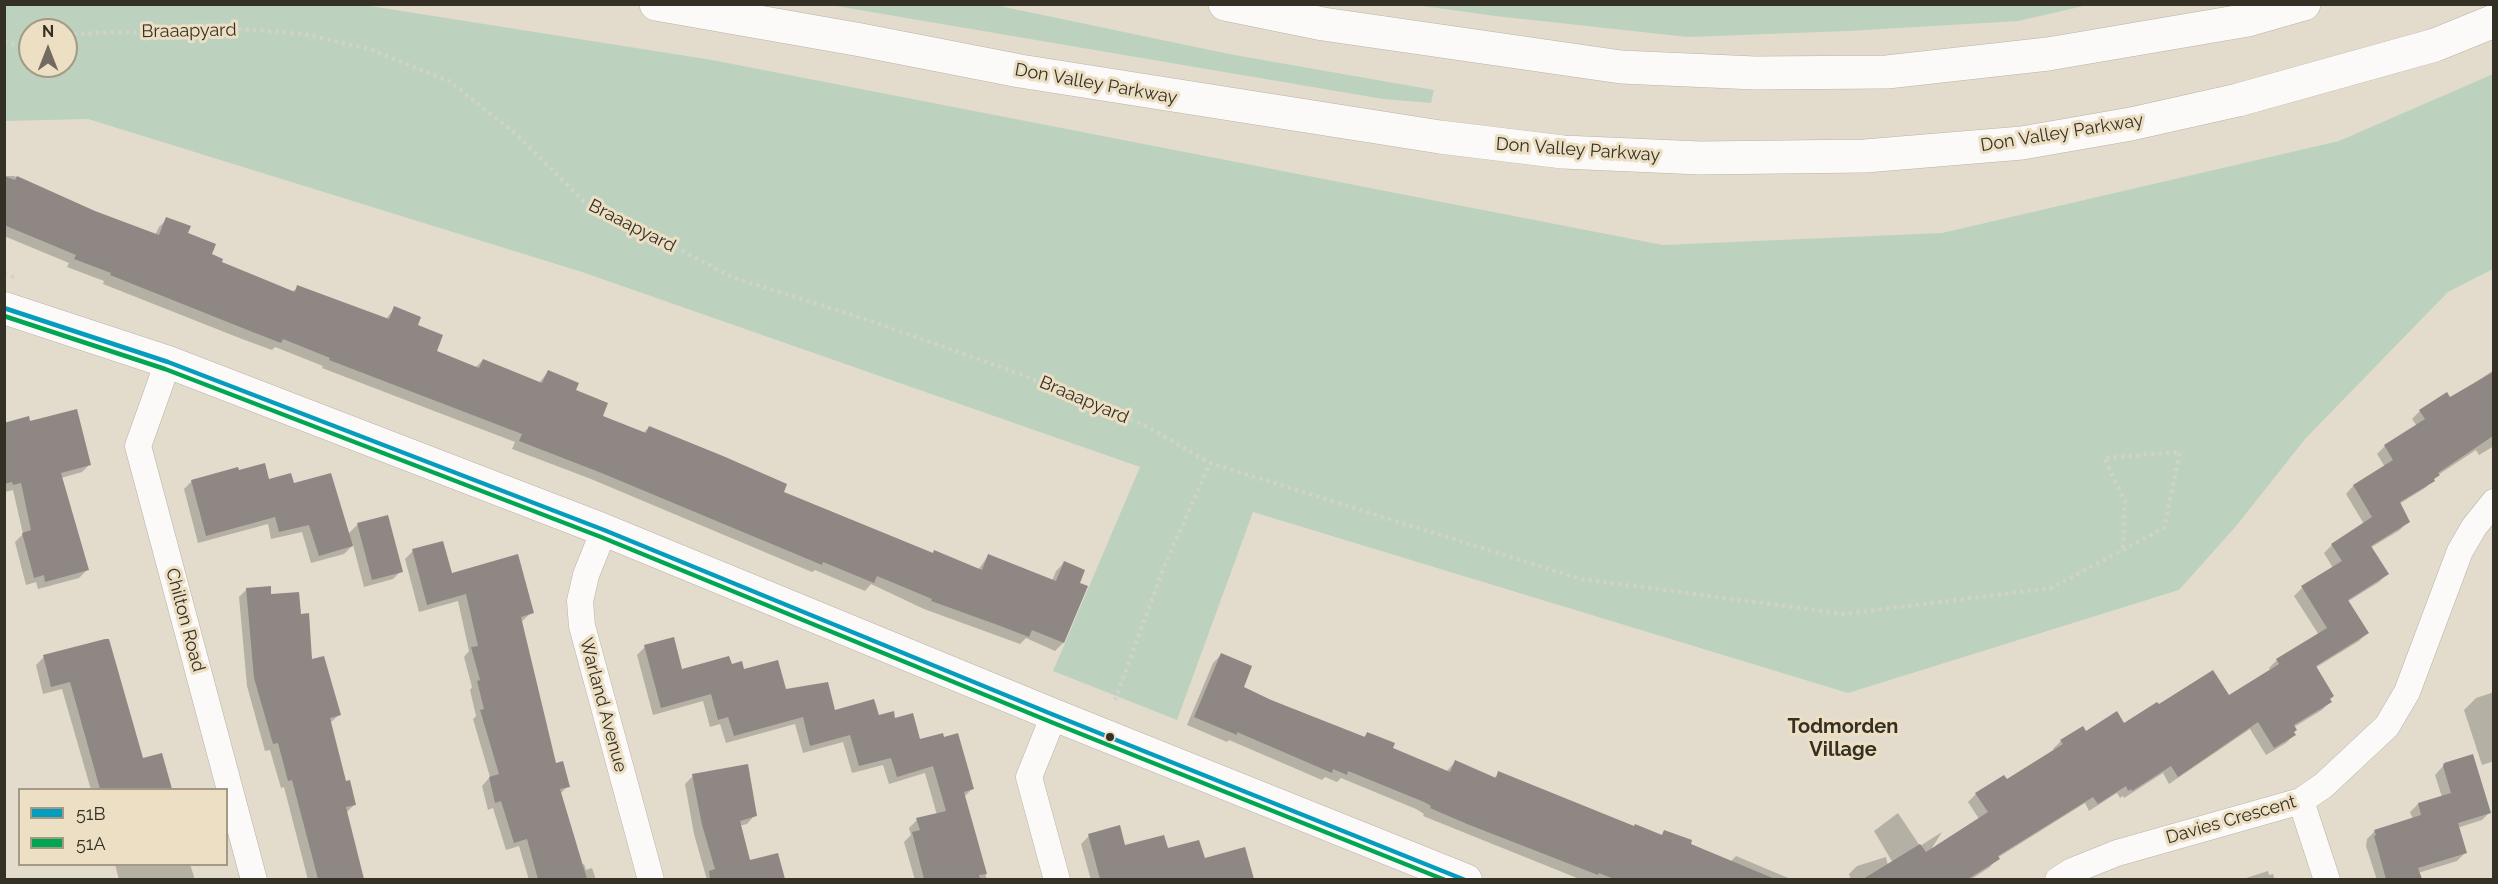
<!DOCTYPE html>
<style>
body{margin:0}
#map{position:relative;width:2498px;height:884px;overflow:hidden;background:#e3dccd;font-family:Raleway,sans-serif}
canvas{display:block}
.frame{position:absolute;inset:0;border:6px solid #353025;pointer-events:none}
.legend{position:absolute;left:18px;top:788px;width:210px;height:78px;box-sizing:border-box;background:#ecdfc4;border:2px solid #a39984;margin:0;padding:8px 10px;list-style:none;font-size:18px;color:#353025}
.legend li{display:flex;align-items:center;gap:12px;height:30px}
.legend b{width:30px;border:2px solid #a39984}
.north{position:absolute;left:18px;top:18px;width:60px;height:60px;box-sizing:border-box;background:#ecdfc4;border:2px solid #a39984;border-radius:50%;rotate:0deg;font-size:16px;font-weight:700;line-height:24px;text-align:center;color:#353025}
.north::after{content:'';display:block;margin:auto;width:21px;height:27px;background:#726c60;clip-path:polygon(50% 0,100% 100%,50% 72%,0 100%)}
</style>
<div id="map">
<canvas width="2498" height="884"></canvas>
<div class="frame"></div>
<ul class="legend">
<li><b style="height:8px;background:#059dbd"></b>51B</li>
<li><b style="height:8px;background:#00a651"></b>51A</li>
</ul>
<div class="north">N</div>
</div>
<script>
const ctx = document.querySelector('canvas').getContext('2d');
ctx.lineJoin = 'round';
function fillPath(path, color) {
  ctx.fillStyle = color;
  ctx.fill(path, 'evenodd');
}
function poly(rows) {
  const path = new Path2D();
  for (const r of rows) {
    path.moveTo(r[0], r[1]);
    for (let i = 2; i < r.length; i += 2) path.lineTo(r[i], r[i + 1]);
  }
  return path;
}
function strokePath(path, color, width, dash) {
  ctx.strokeStyle = color;
  ctx.lineWidth = width;
  ctx.lineCap = dash ? 'butt' : 'round';
  ctx.setLineDash(dash || []);
  ctx.stroke(path);
}
function drawText(font, color, halo, rows, align = 'center') {
  ctx.font = font + ' Raleway,sans-serif';
  ctx.lineWidth = 6;
  ctx.setLineDash([]);
  ctx.textBaseline = 'middle';
  ctx.strokeStyle = halo;
  ctx.fillStyle = color;
  for (const [text, x, y, turn = 0] of rows) {
    ctx.save();
    ctx.translate(x, y);
    ctx.rotate((+turn || 0) * Math.PI / 180);
    ctx.textAlign = isNaN(turn) ? turn : align;
    if (halo) ctx.strokeText(text, 0, 0);
    ctx.fillText(text, 0, 0);
    ctx.restore();
  }
}
fillPath(poly([
 [4,5,364,5,712,60,1663,245,1942,233,2339,141,2493,74,2493,269,2448,292,2305,439,2237,525,2179,590,1848,693,1253,512,1177,720,1053,671,1140,467,582,272,88,119,5,121],
 [30,30,66,30,66,66,30,66],
 [830,5,995,5,1229,54,1434,90,1431,103,1383,99],
 [1416,5,2088,5,2018,21,1848,31,1688,37,1495,16]
]), '#bcd2bf');
fillPath(poly([
 [4,176,14,176,95,212,155,235,159,227,167,219,220,263,292,292,298,287,385,320,395,308,416,326,435,352,475,368,483,360,539,383,548,372,574,391,601,416,643,433,649,427,782,493,932,554,934,552,978,570,988,556,1052,581,1056,571,1064,563,1078,584,1086,587,1063,643,1055,651,1026,638,1020,644,924,609,871,584,865,591,815,570,812,572,591,479,512,449,515,442,322,368,323,366,275,347,272,350,242,339,103,284,104,281,67,267,69,263,4,236],
 [2494,370,2494,446,2479,455,2476,450,2438,475,2425,488,2399,504,2408,521,2400,530,2370,548,2387,574,2379,582,2347,602,2367,633,2359,641,2315,668,2330,702,2322,710,2294,727,2294,735,2286,743,2266,755,2250,729,2169,784,2163,773,2124,798,2123,796,2120,798,2117,793,2089,811,2085,803,1997,858,1990,867,1970,880,1851,880,1849,874,1857,866,1886,857,1888,866,1893,863,1874,831,1898,813,1920,846,1942,832,1930,851,1979,819,1968,802,1976,794,2006,781,2055,751,2053,749,2061,741,2085,733,2124,725,2158,706,2229,697,2271,671,2269,668,2277,660,2319,635,2294,596,2302,588,2333,568,2324,553,2332,545,2364,524,2346,494,2353,486,2385,467,2377,454,2385,446,2417,426,2412,419,2420,411,2450,399],
 [29,422,90,464,82,472,61,478,87,570,79,578,38,589,36,582,26,585,15,542,23,534,13,490,5,492,4,490,4,424],
 [238,472,268,481,293,485,348,534,357,525,401,571,393,579,364,587,353,545,344,554,311,563,302,532,271,539,268,524,198,543,184,489,192,481],
 [413,551,450,575,532,612,521,622,555,765,568,786,560,794,581,865,584,864,586,870,592,868,596,880,529,880,519,846,506,850,493,808,488,810,482,786,490,777,473,719,476,716,470,690,472,687,464,657,469,651,458,601,419,612,405,559],
 [247,589,270,596,299,616,311,661,339,715,330,723,345,783,355,804,346,813,363,880,308,880,284,787,281,788,270,750,265,751,247,686,239,597],
 [105,640,142,760,161,754,170,790,91,790,62,689,43,694,36,665,44,657],
 [645,647,681,671,731,666,834,712,894,719,972,789,964,797,987,880,915,880,904,842,911,835,909,828,917,820,937,815,925,773,889,784,883,765,852,773,843,742,803,753,795,724,726,743,720,724,710,727,703,701,653,715,637,655],
 [1221,655,1242,688,1363,738,1368,733,1391,749,1446,772,1455,762,1493,779,1499,773,1633,827,1661,836,1664,832,1730,862,1736,856,1793,880,1582,880,1423,816,1424,814,1416,809,1341,778,1337,782,1325,777,1322,780,1229,740,1227,742,1187,725,1213,663],
 [2494,692,2494,761,2482,765,2464,710,2476,698],
 [2445,764,2490,812,2482,820,2457,828,2465,853,2457,861,2418,873,2420,880,2377,880,2366,846,2367,839,2375,831,2413,819,2410,812,2418,804,2442,797,2435,775],
 [693,776,755,815,747,824,739,826,749,862,777,855,784,880,707,880,694,834,685,784],
 [1089,836,1124,847,1167,850,1204,860,1244,849,1252,880,1091,880,1081,844],
 [115,864,190,864,195,880,119,880],
 [2268,871,2269,875,2273,874,2275,880,2240,880]
]), '#0003');
fillPath(poly([
 [4,176,15,180,17,176,95,211,159,235,166,217,191,226,188,233,216,244,212,254,223,259,222,262,295,292,297,285,389,319,394,306,421,317,418,325,443,335,437,351,479,368,483,359,542,383,548,370,579,383,576,390,608,403,603,416,646,433,649,426,723,456,787,484,784,492,933,553,934,550,982,570,988,554,1056,581,1064,561,1085,570,1080,583,1088,586,1064,643,1032,630,1029,637,995,624,931,601,932,599,877,576,874,583,823,562,822,565,599,472,519,441,522,434,329,360,330,358,283,339,281,343,250,331,110,275,111,273,74,259,76,255,4,225],
 [2493,372,2493,436,2438,473,2440,475,2434,479,2435,481,2400,502,2410,522,2371,546,2389,574,2348,600,2369,633,2316,666,2334,696,2330,699,2332,702,2294,725,2297,730,2294,732,2296,735,2274,748,2258,722,2178,777,2171,766,2132,791,2131,789,2128,791,2126,786,2098,804,2093,797,1998,856,2000,859,1968,879,1863,879,1920,844,1926,852,1988,812,1975,793,2004,775,2007,779,2063,744,2060,740,2083,726,2086,731,2117,711,2124,723,2157,702,2159,704,2213,670,2229,695,2279,664,2276,659,2327,628,2301,586,2342,561,2331,544,2372,517,2353,485,2393,460,2384,445,2425,419,2419,410,2447,392,2450,397],
 [77,409,91,465,61,473,89,570,45,582,44,575,34,578,22,533,31,530,21,483,13,485,12,482,4,484,4,423,29,416,30,421],
 [265,463,269,479,291,473,294,483,331,473,353,546,319,556,309,525,279,532,275,517,206,536,191,480,238,467,239,470],
 [388,515,403,572,372,580,357,523],
 [443,541,452,573,518,554,534,613,521,617,556,763,563,761,570,787,560,789,587,879,538,879,527,839,514,843,501,801,495,803,489,777,499,774,480,710,484,709,477,681,480,680,471,647,478,646,466,594,427,605,412,549],
 [271,586,271,594,299,592,301,614,309,613,312,659,324,656,341,715,330,718,346,781,350,780,356,805,346,807,364,879,318,879,292,780,288,781,278,743,273,744,254,678,246,588],
 [674,637,682,669,729,656,732,664,742,661,744,669,778,660,786,689,828,682,835,710,874,699,879,715,894,711,895,718,913,713,920,739,943,733,944,737,958,733,974,789,964,792,987,874,979,875,980,879,924,879,912,832,920,830,916,818,946,811,933,766,897,777,891,758,859,766,850,735,810,746,803,717,734,736,728,717,718,720,711,694,661,708,644,645],
 [105,639,109,639,143,758,162,753,172,789,100,789,70,682,51,687,43,655],
 [1221,653,1252,666,1244,687,1271,700,1365,737,1367,732,1395,743,1393,748,1450,772,1455,760,1496,778,1498,771,1634,826,1635,824,1662,835,1664,830,1692,840,1691,844,1775,879,1614,879,1599,873,1598,875,1467,824,1430,808,1431,806,1424,802,1348,771,1347,775,1333,769,1332,773,1237,732,1237,735,1194,717],
 [2473,754,2491,813,2458,823,2467,853,2418,868,2422,879,2386,879,2374,836,2376,835,2374,830,2421,815,2418,803,2451,793,2443,766,2444,763],
 [748,764,757,816,740,821,750,860,778,853,785,879,710,879,709,871,715,869,702,825,692,774],
 [1120,825,1125,845,1164,835,1168,848,1199,840,1205,858,1245,847,1254,879,1100,879,1088,834]
]), '#8e8784');
const minor = poly([
 [168,362,138,446,254,880],
 [604,530,586,575,580,601,582,626,651,880],
 [1054,715,1029,777,1057,880],
 [2301,801,2327,880],
 [2058,880,2072,871,2117,853,2301,801,2324,785,2387,726,2407,692,2460,551,2474,527,2494,502]
]);
const tertiary = poly([
 [4,308,168,362,604,530,1054,715,1466,880]
]);
const motorway = poly([
 [656,4,861,40,1020,71,1440,137,1563,152,1700,158,1865,156,2022,143,2131,124,2238,100,2435,45,2494,21],
 [1225,4,1323,24,1621,67,1755,73,1887,72,2048,54,2248,20,2304,4]
]);
strokePath(minor, '#b8b2a6', 27);
strokePath(tertiary, '#b8b2a6', 33);
strokePath(motorway, '#b8b2a6', 34);
strokePath(poly([
 [66,35,112,32,161,33,227,28,304,34,369,49,449,81,516,134,587,205,629,223,734,278,862,318,1020,374,1146,426,1210,463,1581,579,1845,614,2051,588,2164,528,2180,452,2104,458,2125,501,2123,549],
 [4,42,15,44,30,41],
 [4,273,14,277],
 [1115,700,1164,567,1210,463]
]), '#d3d1cd', 4, [3, 4.5]);
strokePath(minor, '#fbfaf8', 26);
strokePath(tertiary, '#fbfaf8', 32);
strokePath(motorway, '#fbfaf8', 33);
strokePath(poly([
 [4,308,168,362,604,530,1054,715,1465,880]
]), '#059dbd', 4.5);
strokePath(poly([
 [4,316,165,369,601,537,1051,722,1445,880]
]), '#00a651', 4.5);
for (const [x, y, r, color] of [
 [1110,737,5,"#353025"]
]) {
  const dot = new Path2D();
  dot.arc(x, y, r, 0, 2 * Math.PI);
  ctx.fillStyle = color;
  ctx.fill(dot);
  strokePath(dot, '#ecdfc4', 2);
}
drawText('18px', '#353025', '#ecdfc4', [
 ["Braaapyard",189,31,-1],
 ["Don Valley Parkway",1096,84,10],
 ["Don Valley Parkway",2062,133,-9],
 ["Don Valley Parkway",1578,150,4],
 ["Braaapyard",632,226,27],
 ["Braaapyard",1084,400,23],
 ["Chilton Road",185,620,75],
 ["Warland Avenue",603,705,75],
 ["Davies Crescent",2231,820,-16]
]);
drawText('bold 20px', '#353025', '#ecdfc4', [
 ["Todmorden",1843,727],
 ["Village",1843,750]
]);
</script>
